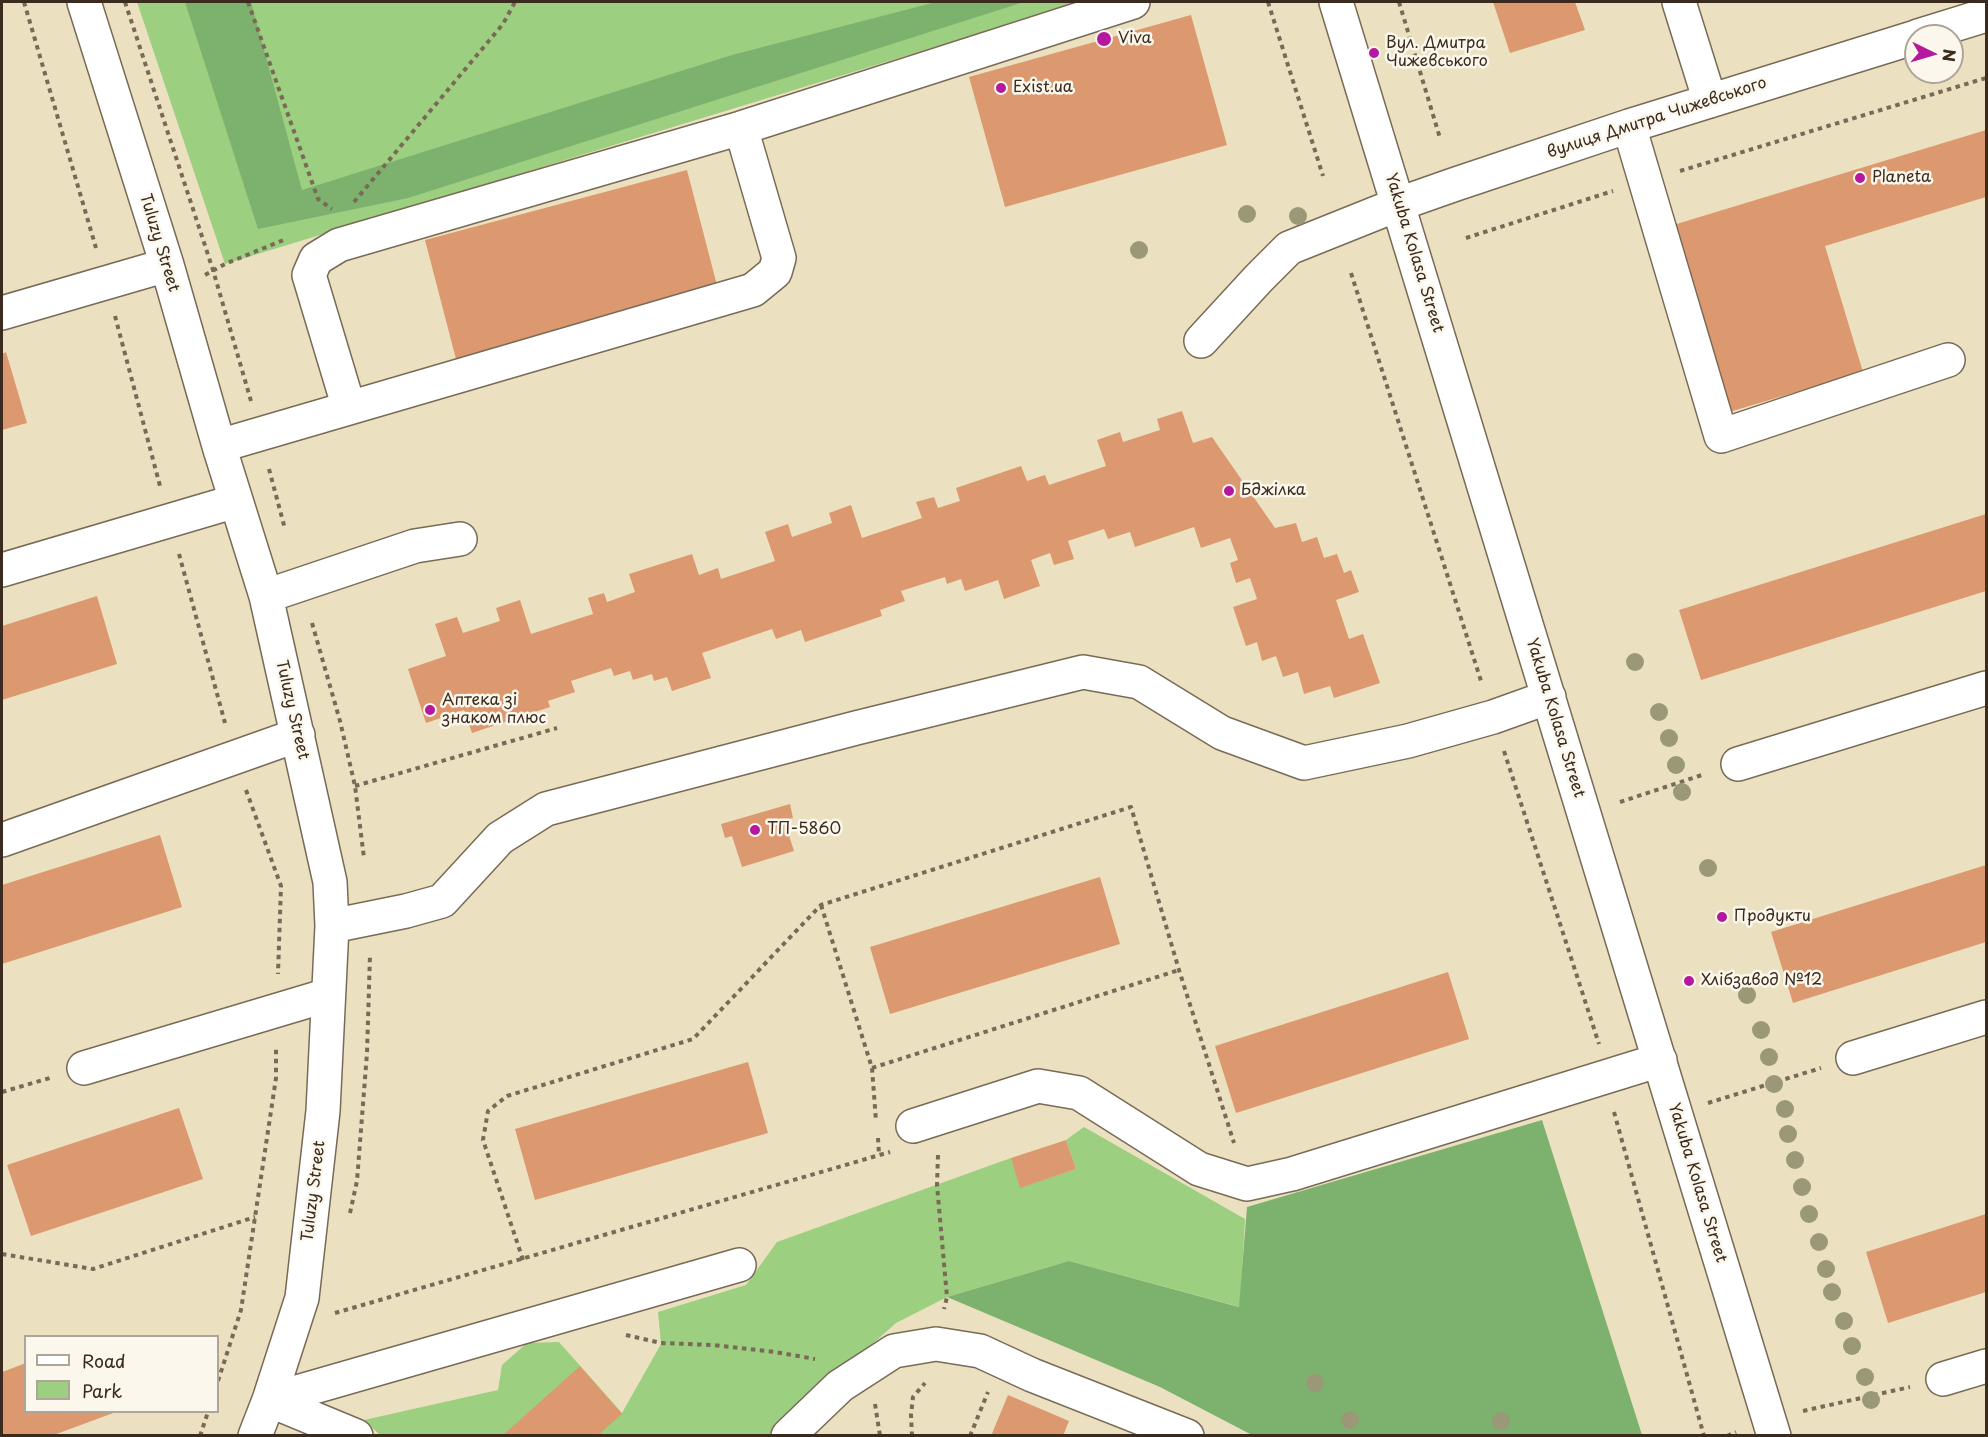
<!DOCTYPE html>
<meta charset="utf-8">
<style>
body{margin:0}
#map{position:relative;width:1988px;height:1437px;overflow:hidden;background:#ebe1c0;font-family:"Playpen Sans",sans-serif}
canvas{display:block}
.frame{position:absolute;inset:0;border:3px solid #3b2a1e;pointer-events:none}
.legend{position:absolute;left:24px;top:1335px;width:195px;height:78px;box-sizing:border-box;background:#fbf7ec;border:2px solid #aea59a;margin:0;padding:8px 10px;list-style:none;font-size:18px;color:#3b2a1e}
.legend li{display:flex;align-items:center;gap:12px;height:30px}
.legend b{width:30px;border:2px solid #aea59a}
.north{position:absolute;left:1904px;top:24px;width:60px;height:60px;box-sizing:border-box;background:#fbf7ec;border:2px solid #aea59a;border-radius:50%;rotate:95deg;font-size:16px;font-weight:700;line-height:24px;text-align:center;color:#3b2a1e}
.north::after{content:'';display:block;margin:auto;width:21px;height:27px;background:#b5179e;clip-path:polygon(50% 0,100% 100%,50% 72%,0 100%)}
</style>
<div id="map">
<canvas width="1988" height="1437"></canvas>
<div class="frame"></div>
<ul class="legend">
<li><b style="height:8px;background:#fff"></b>Road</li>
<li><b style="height:16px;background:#9ccf7f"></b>Park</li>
</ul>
<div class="north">N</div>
</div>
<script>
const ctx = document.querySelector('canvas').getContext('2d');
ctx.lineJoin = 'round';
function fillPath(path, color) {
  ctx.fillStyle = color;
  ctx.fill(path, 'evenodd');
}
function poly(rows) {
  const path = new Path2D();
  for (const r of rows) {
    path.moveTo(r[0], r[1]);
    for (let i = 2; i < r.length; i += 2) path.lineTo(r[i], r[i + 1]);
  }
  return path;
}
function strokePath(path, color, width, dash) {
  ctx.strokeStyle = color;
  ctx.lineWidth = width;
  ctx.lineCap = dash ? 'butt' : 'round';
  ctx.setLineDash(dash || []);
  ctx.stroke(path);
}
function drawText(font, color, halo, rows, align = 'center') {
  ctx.font = font + ' "Playpen Sans",sans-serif';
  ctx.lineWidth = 5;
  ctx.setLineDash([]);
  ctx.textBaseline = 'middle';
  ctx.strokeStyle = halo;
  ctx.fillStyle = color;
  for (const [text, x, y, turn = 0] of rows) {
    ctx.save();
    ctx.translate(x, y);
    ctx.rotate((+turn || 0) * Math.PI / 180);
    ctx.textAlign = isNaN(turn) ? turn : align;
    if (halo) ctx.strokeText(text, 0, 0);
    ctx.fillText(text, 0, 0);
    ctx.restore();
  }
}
fillPath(poly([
 [137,2,1082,2,225,264],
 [1084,1127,1245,1219,1240,1307,1069,1261,947,1297,896,1323,770,1435,381,1436,364,1420,498,1390,502,1365,527,1343,559,1342,622,1413,661,1344,658,1312,746,1285,777,1242,1011,1158,1021,1187,1076,1169,1066,1140]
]), '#9ccf7f');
fillPath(poly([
 [185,2,251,2,302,190,732,55,936,2,1024,2,408,198,258,229],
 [1542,1120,1642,1435,1252,1435,1160,1387,947,1297,1069,1261,1239,1307,1247,1207]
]), '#7db26e');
fillPath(poly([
 [1493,2,1575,2,1585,30,1510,53],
 [1191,15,1227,145,1005,207,969,77],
 [1986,130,1986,197,1825,246,1863,372,1726,413,1670,226],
 [687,170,719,293,457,363,425,240],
 [6,352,27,423,2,430,2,354],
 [1182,411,1193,443,1212,437,1275,528,1296,523,1302,542,1317,537,1324,558,1337,554,1344,573,1351,570,1359,592,1336,600,1349,639,1363,634,1380,683,1334,698,1330,686,1304,694,1298,672,1283,677,1276,656,1262,661,1257,642,1246,646,1233,607,1257,599,1250,578,1236,583,1230,563,1238,560,1230,538,1201,548,1194,527,1135,547,1130,532,1108,539,1104,529,1068,541,1074,559,1054,565,1050,553,1031,560,1040,586,1004,599,998,580,965,591,961,579,947,584,945,577,901,591,905,601,880,610,882,616,805,642,801,630,776,639,772,629,702,653,711,678,672,691,667,677,654,681,652,674,633,680,630,671,614,676,611,668,571,681,575,692,548,701,550,707,472,733,464,710,426,723,408,669,446,656,435,624,457,617,463,633,500,621,496,608,520,600,531,634,593,614,588,598,604,593,607,602,635,592,629,574,692,554,699,575,718,568,721,579,775,561,765,532,788,524,792,537,832,523,829,513,851,505,862,538,922,518,916,502,934,497,938,508,960,501,956,488,1021,466,1027,481,1045,475,1049,485,1106,466,1097,440,1120,432,1123,442,1160,430,1157,419],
 [1986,514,1986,591,1701,680,1679,610],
 [97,596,117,664,2,700,2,626],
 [790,804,793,818,784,820,794,851,742,867,732,836,725,838,721,824],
 [160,835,182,907,2,964,2,885],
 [1986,865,1986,942,1793,1003,1771,932],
 [1100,877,1120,944,890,1014,870,947],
 [1448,972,1469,1039,1236,1113,1215,1046],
 [748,1062,768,1133,535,1200,515,1129],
 [179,1108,203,1179,31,1236,7,1165],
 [1066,1140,1076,1169,1020,1188,1011,1158],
 [1986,1214,1986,1292,1888,1323,1866,1252],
 [26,1363,26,1412,116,1412,51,1436,2,1436,2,1372],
 [580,1366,622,1414,597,1436,502,1436],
 [1008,1395,1069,1421,1063,1436,991,1436]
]), '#dc9970');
const minor = poly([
 [84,2,167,265,219,446,266,596,330,882,332,926,323,1111,302,1298,269,1400,255,1436],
 [1336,2,1774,1436],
 [1679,2,1710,101],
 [1918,36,1986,15],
 [1629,126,1721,436,1948,360],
 [2,313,167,265],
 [1201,341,1259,278,1289,248,1399,204,1453,185,1629,126,1916,37],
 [349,408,309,275,316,259,339,245,741,128,1133,2],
 [219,446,753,290,775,272,779,258,741,128],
 [2,570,236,501],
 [266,596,415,546,460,539],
 [1738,764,1986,688],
 [2,840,298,735],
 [332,926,406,911,442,901,500,838,546,809,856,728,1083,672,1139,682,1222,733,1304,763,1408,741,1493,717,1549,697],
 [1853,1058,1986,1017],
 [84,1068,328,995],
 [913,1126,1038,1086,1079,1093,1199,1169,1247,1184,1292,1174,1660,1060],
 [1943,1379,1986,1366],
 [269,1400,739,1265],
 [269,1400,356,1436],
 [788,1436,840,1386,894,1351,936,1344,980,1351,1032,1375,1187,1436]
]);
strokePath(minor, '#796a57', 36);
strokePath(poly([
 [24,2,96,248],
 [125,2,213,270,251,401],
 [248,2,318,199,332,209],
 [1268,2,1323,176],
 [1399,2,1440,138],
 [1680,171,1986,78],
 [354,202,503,24,515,2],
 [1466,238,1613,191],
 [1351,273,1482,684],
 [205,275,225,264,286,239],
 [115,316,160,486],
 [269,469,285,529],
 [179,554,225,723],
 [312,623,340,721,355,786,364,858],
 [1504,751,1599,1044],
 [355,786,557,728],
 [246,790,281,886,278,974],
 [1620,802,1705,774],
 [821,905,872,1068,876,1121],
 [872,1068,1179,970],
 [2,1092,50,1078],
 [1708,1103,1821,1068],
 [1614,1112,1704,1436],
 [878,1138,879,1155],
 [938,1155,937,1185,947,1297,944,1309],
 [350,1213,357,1181,367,1053,370,955],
 [2,1254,93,1269,255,1217],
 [523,1260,483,1140,488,1111,507,1096,693,1039,821,905,1131,807,1179,970,1234,1143],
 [335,1313,890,1152],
 [626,1335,661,1343,713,1345,775,1352,815,1359],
 [218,1381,241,1310,276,1078,276,1048],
 [875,1404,880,1436],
 [1803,1411,1910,1387],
 [200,1436,208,1412],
 [912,1436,911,1415,913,1397,925,1383],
 [970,1436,988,1392],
 [1727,1436,1736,1432]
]), '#796a57', 4, [4.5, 4.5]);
strokePath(minor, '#fff', 33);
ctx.fillStyle = '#9a9877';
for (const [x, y] of [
 [1247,214],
 [1298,216],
 [1139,250],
 [1635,662],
 [1659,712],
 [1669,738],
 [1676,765],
 [1682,792],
 [1708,868],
 [1747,995],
 [1761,1030],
 [1769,1057],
 [1774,1084],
 [1785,1109],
 [1788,1134],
 [1795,1160],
 [1802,1187],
 [1809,1214],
 [1819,1242],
 [1826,1269],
 [1832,1292],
 [1844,1321],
 [1852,1346],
 [1865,1377],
 [1315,1383],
 [1871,1400],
 [1350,1420],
 [1501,1421]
]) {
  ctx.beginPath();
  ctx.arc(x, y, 9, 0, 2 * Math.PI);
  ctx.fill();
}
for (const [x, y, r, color] of [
 [1104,39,8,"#b5179e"],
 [1374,53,6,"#b5179e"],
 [1001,88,6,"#b5179e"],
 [1860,178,6,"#b5179e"],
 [1229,491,6,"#b5179e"],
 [430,710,6,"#b5179e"],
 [755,830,6,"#b5179e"],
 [1722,917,6,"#b5179e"],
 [1689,981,6,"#b5179e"]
]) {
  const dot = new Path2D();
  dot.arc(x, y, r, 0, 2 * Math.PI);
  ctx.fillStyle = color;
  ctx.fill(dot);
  strokePath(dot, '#fbf7ec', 2);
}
drawText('16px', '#3b2a1e', '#fbf7ec', [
 ["Viva",1118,39],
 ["Вул. Дмитра",1386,44],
 ["Чижевського",1386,62],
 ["Exist.ua",1013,88],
 ["Planeta",1872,178],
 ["Бджілка",1241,491],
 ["Аптека зі",442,701],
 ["знаком плюс",442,719],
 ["ТП-5860",767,830],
 ["Продукти",1734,917],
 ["Хлібзавод №12",1701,981]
], 'left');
drawText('16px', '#3b2a1e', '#fbf7ec', [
 ["вулиця Дмитра Чижевського",1657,118,-18],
 ["Tuluzy Street",159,243,73],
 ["Yakuba Kolasa Street",1414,253,73],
 ["Tuluzy Street",292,710,77],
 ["Yakuba Kolasa Street",1555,718,73],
 ["Yakuba Kolasa Street",1697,1183,73],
 ["Tuluzy Street",314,1191,-83]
]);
</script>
